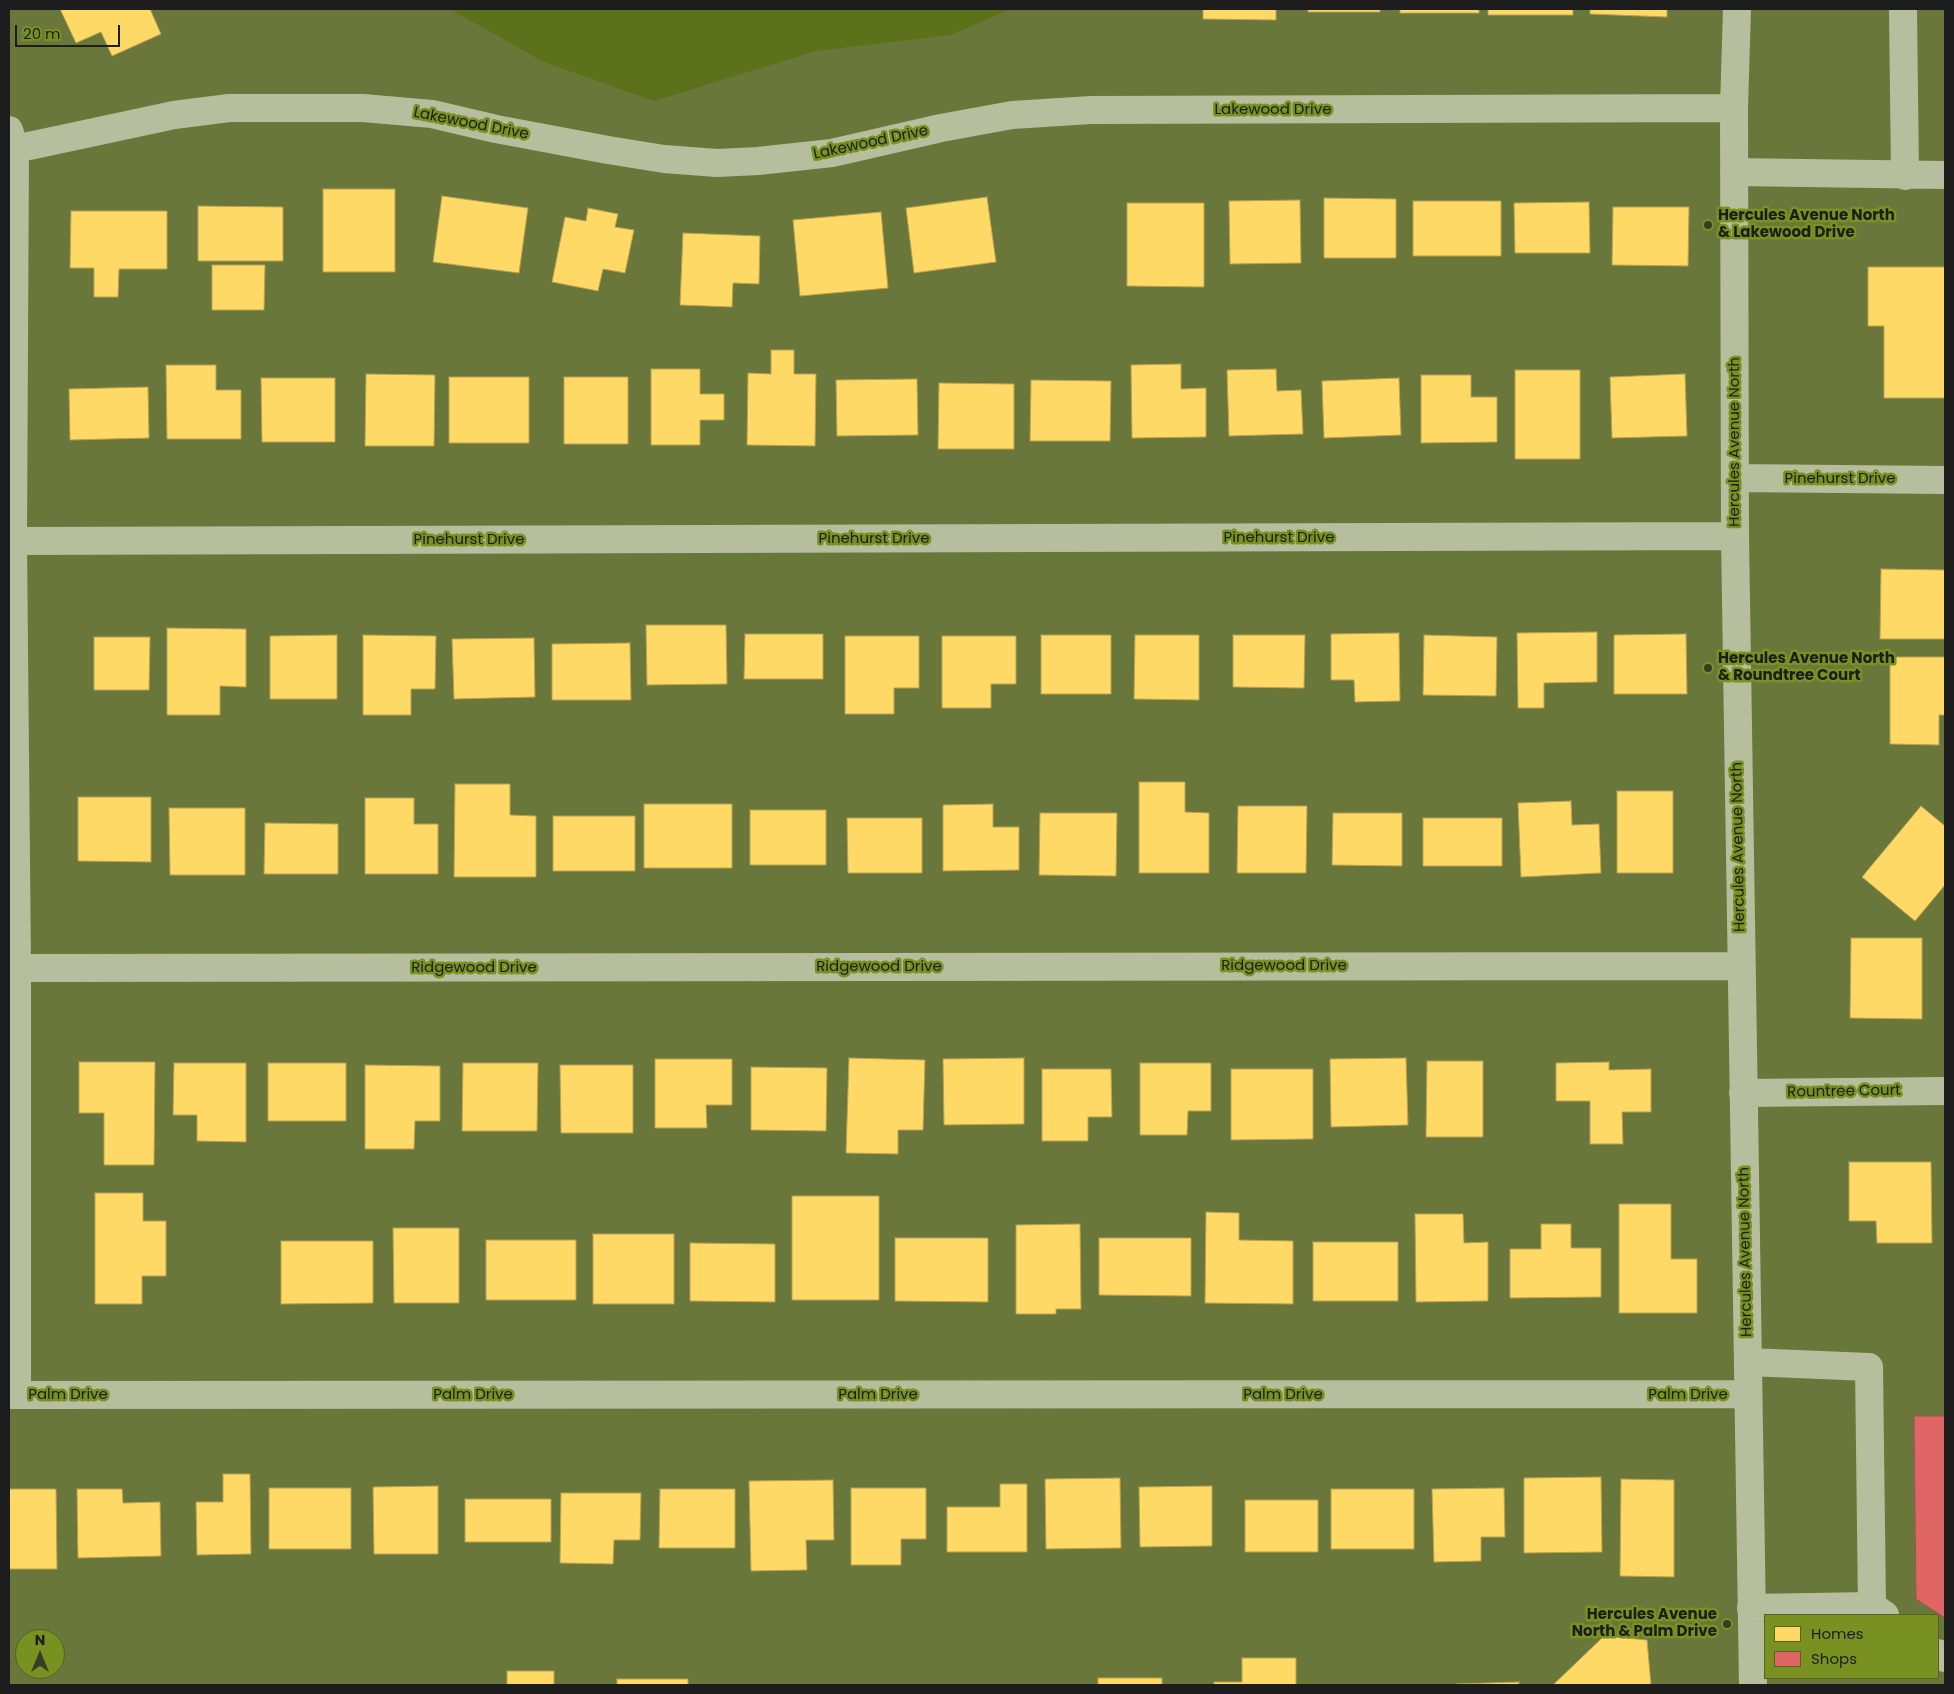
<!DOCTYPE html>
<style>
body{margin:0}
#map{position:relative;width:1954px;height:1694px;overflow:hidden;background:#6a773a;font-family:Poppins,sans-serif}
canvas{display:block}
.frame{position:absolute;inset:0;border:10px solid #1d1d1d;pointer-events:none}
.legend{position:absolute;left:1764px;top:1614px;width:175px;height:65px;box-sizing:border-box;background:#789120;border:1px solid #54631f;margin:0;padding:6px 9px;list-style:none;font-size:15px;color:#1d1d1d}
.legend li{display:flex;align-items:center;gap:10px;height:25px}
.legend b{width:25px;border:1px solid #54631f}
.north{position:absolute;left:15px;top:1629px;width:50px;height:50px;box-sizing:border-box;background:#789120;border:1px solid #54631f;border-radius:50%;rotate:0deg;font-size:14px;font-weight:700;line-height:20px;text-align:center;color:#1d1d1d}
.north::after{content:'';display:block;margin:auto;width:18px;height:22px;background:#383c27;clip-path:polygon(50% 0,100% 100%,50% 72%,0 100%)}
.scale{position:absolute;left:15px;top:25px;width:105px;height:22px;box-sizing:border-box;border:2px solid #1d1d1d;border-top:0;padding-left:6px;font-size:15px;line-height:18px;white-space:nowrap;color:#1d1d1d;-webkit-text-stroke:4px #789120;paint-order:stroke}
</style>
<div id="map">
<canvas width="1954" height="1694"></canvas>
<div class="frame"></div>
<ul class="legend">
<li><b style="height:14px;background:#ffd966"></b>Homes</li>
<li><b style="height:14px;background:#e06666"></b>Shops</li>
</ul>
<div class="north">N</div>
<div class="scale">20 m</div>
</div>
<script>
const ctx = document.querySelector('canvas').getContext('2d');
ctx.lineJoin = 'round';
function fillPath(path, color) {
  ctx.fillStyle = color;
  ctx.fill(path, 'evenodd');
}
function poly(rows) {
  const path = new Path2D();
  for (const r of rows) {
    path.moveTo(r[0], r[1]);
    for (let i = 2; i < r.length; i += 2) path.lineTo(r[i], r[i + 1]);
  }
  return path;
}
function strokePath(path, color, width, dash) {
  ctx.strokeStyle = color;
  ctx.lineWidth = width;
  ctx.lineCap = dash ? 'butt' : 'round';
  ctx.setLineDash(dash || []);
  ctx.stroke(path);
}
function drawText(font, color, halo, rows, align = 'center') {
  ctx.font = font + ' Poppins,sans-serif';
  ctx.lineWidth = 5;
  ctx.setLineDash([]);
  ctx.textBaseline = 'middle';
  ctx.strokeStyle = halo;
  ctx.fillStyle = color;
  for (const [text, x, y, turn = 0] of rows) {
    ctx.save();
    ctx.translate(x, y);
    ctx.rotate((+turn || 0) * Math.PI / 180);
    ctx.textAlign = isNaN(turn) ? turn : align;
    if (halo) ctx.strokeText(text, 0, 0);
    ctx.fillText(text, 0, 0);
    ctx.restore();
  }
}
fillPath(poly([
 [450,9,1011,9,951,35,816,51,654,101,544,62]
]), '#5c7119');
const homes = poly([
 [60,9,150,9,161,34,112,56,101,32,76,43,60,9],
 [1203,9,1276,9,1276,20,1203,19,1203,9],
 [1308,9,1380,9,1380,12,1308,12,1308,9],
 [1400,9,1479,9,1479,13,1400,13,1400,9],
 [1488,9,1573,9,1573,15,1488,15,1488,9],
 [1590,9,1667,9,1667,17,1590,14,1590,9],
 [323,189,395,189,395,272,323,272,323,189],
 [442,196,528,208,519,273,433,262,442,196],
 [987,197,996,262,914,273,906,208,987,197],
 [1324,198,1396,199,1396,258,1324,258,1324,198],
 [1300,200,1301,263,1230,264,1229,201,1300,200],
 [1413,201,1501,201,1501,256,1413,256,1413,201],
 [1589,202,1590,253,1515,253,1514,203,1589,202],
 [1127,203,1204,203,1204,287,1127,286,1127,203],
 [198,206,283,207,283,261,198,261,198,206],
 [1613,207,1689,207,1688,266,1612,265,1613,207],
 [588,208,618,214,615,227,634,230,625,273,603,269,598,291,552,282,565,217,586,221,588,208],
 [71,211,167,211,167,269,119,269,118,297,94,297,94,268,70,268,71,211],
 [881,212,888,288,800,296,793,220,881,212],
 [683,233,760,236,759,284,733,283,732,307,680,305,683,233],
 [212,265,265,265,264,310,212,310,212,265],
 [1868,267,1945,267,1945,398,1884,398,1884,326,1868,326,1868,267],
 [771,350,794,350,794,374,816,374,815,446,747,445,748,373,771,374,771,350],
 [1181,364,1181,389,1206,388,1206,437,1132,438,1131,365,1181,364],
 [166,365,216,365,216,390,241,390,241,439,167,439,166,365],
 [651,369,700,369,700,394,724,394,724,420,700,420,700,445,651,445,651,369],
 [1276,369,1277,391,1301,390,1303,434,1229,436,1227,370,1276,369],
 [1515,370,1580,370,1580,459,1515,459,1515,370],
 [366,374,435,375,434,446,365,446,366,374],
 [1685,374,1687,436,1612,438,1610,377,1685,374],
 [1421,375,1471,375,1471,397,1497,397,1497,442,1421,443,1421,375],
 [449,377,529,377,529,443,449,443,449,377],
 [564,377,628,377,628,444,564,444,564,377],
 [261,378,335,378,335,442,262,442,261,378],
 [1399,378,1401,435,1324,438,1322,381,1399,378],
 [917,379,918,435,837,436,836,380,917,379],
 [1031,380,1111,381,1110,441,1030,441,1031,380],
 [939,383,1014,384,1014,449,938,449,939,383],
 [148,387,149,438,70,440,69,389,148,387],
 [1881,569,1945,570,1945,639,1880,639,1881,569],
 [646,625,726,625,727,684,647,685,646,625],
 [167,628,246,629,246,687,220,686,220,715,167,715,167,628],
 [1597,632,1597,682,1544,683,1544,708,1518,708,1517,633,1597,632],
 [1399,633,1400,701,1355,702,1354,680,1331,680,1331,634,1399,633],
 [745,634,823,634,823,679,744,679,745,634],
 [1686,634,1687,694,1614,694,1614,635,1686,634],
 [337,635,337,699,270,699,270,636,337,635],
 [363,635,436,636,435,689,411,689,411,715,363,715,363,635],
 [1041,635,1111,635,1111,694,1041,694,1041,635],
 [1135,635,1199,635,1199,700,1134,699,1135,635],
 [1233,635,1305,635,1304,688,1233,687,1233,635],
 [1424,635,1497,637,1496,696,1423,695,1424,635],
 [845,636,919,636,919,688,894,688,894,714,845,714,845,636],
 [942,636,1016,636,1016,684,991,684,991,708,942,708,942,636],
 [94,637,150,637,149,690,94,690,94,637],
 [534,638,535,697,454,699,452,639,534,638],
 [630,643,631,700,552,700,552,644,630,643],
 [1890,657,1945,657,1945,715,1939,715,1939,745,1890,744,1890,657],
 [1139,782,1185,782,1185,812,1209,813,1209,873,1139,873,1139,782],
 [455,784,510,784,510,815,536,816,536,877,454,877,455,784],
 [1617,791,1673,791,1673,873,1617,873,1617,791],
 [78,797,151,797,151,862,78,861,78,797],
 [365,798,414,798,414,824,438,824,438,874,365,874,365,798],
 [1571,801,1572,825,1599,824,1601,873,1521,877,1518,803,1571,801],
 [644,804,732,804,732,868,644,868,644,804],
 [993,804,993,827,1019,827,1019,870,943,871,943,805,993,804],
 [1238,806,1307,806,1306,873,1237,873,1238,806],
 [1921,806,1945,826,1945,885,1915,921,1862,877,1921,806],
 [169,808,245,808,245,875,170,875,169,808],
 [750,810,826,810,826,865,750,865,750,810],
 [1040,813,1117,813,1116,876,1039,875,1040,813],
 [1333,813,1402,813,1402,866,1332,865,1333,813],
 [553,816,635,816,635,871,553,871,553,816],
 [847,818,922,818,922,873,848,873,847,818],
 [1423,818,1502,818,1502,866,1423,866,1423,818],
 [265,823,338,824,338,874,264,874,265,823],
 [1851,938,1922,938,1922,1019,1850,1018,1851,938],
 [849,1058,925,1060,923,1130,898,1130,898,1154,846,1153,849,1058],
 [1024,1058,1024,1124,944,1125,943,1059,1024,1058],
 [1406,1058,1408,1125,1331,1127,1330,1059,1406,1058],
 [655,1059,732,1059,732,1105,706,1105,707,1128,655,1128,655,1059],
 [1427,1061,1483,1061,1483,1137,1426,1137,1427,1061],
 [79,1062,155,1062,154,1165,104,1165,104,1113,79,1113,79,1062],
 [1609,1062,1609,1070,1651,1069,1651,1112,1622,1112,1623,1144,1590,1144,1590,1101,1556,1101,1556,1063,1609,1062],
 [174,1063,246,1063,246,1142,197,1141,197,1115,173,1115,174,1063],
 [268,1063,346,1063,346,1121,268,1121,268,1063],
 [463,1063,538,1063,537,1131,462,1131,463,1063],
 [1140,1063,1211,1063,1211,1111,1188,1111,1187,1135,1140,1135,1140,1063],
 [365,1065,440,1066,440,1121,415,1121,414,1149,365,1149,365,1065],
 [560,1065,633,1065,633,1133,561,1133,560,1065],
 [751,1067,827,1068,826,1131,751,1130,751,1067],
 [1042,1069,1111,1069,1112,1117,1088,1117,1088,1141,1042,1141,1042,1069],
 [1231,1069,1313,1069,1313,1139,1231,1140,1231,1069],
 [1849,1162,1931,1162,1932,1243,1877,1243,1876,1221,1849,1221,1849,1162],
 [95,1193,143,1193,143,1221,166,1221,166,1276,142,1276,142,1304,95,1304,95,1193],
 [792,1196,879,1196,879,1300,792,1300,792,1196],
 [1619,1204,1671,1204,1671,1259,1697,1259,1697,1313,1619,1313,1619,1204],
 [1206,1212,1239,1213,1239,1240,1293,1241,1293,1304,1205,1303,1206,1212],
 [1415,1214,1463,1214,1464,1243,1488,1242,1488,1301,1416,1302,1415,1214],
 [1080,1224,1081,1309,1056,1309,1056,1314,1016,1314,1016,1225,1080,1224],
 [1541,1224,1571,1224,1571,1248,1601,1248,1601,1297,1510,1298,1510,1249,1541,1249,1541,1224],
 [393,1228,459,1228,459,1303,394,1303,393,1228],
 [593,1234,674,1234,674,1304,593,1304,593,1234],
 [895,1238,988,1238,988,1302,895,1301,895,1238],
 [1099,1238,1191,1238,1191,1296,1099,1295,1099,1238],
 [486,1240,576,1240,576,1300,486,1300,486,1240],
 [281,1241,373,1241,373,1303,281,1304,281,1241],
 [1313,1242,1398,1242,1398,1301,1313,1301,1313,1242],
 [690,1243,775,1244,775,1302,690,1301,690,1243],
 [223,1474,250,1474,251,1554,197,1555,196,1502,223,1502,223,1474],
 [1601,1477,1602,1552,1524,1553,1524,1478,1601,1477],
 [1120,1478,1121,1548,1046,1549,1045,1479,1120,1478],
 [1621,1479,1674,1480,1674,1577,1620,1576,1621,1479],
 [833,1480,834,1540,806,1540,807,1570,751,1571,749,1481,833,1480],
 [1000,1484,1027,1484,1027,1552,947,1552,947,1507,1000,1507,1000,1484],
 [438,1486,438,1554,374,1554,373,1487,438,1486],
 [1212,1486,1212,1546,1140,1547,1139,1487,1212,1486],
 [269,1488,351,1488,351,1549,269,1549,269,1488],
 [851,1488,926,1488,926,1539,901,1539,901,1565,851,1565,851,1488],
 [1504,1488,1505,1537,1481,1537,1481,1561,1434,1562,1432,1489,1504,1488],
 [9,1489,56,1489,57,1569,9,1569,9,1489],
 [77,1489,122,1489,123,1503,160,1502,161,1556,78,1558,77,1489],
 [660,1489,735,1489,735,1548,659,1548,660,1489],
 [1331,1489,1414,1489,1414,1549,1331,1549,1331,1489],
 [561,1493,641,1493,640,1540,614,1540,613,1564,560,1563,561,1493],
 [465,1499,551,1499,551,1542,465,1542,465,1499],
 [1245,1500,1318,1500,1318,1552,1245,1552,1245,1500],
 [1604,1636,1647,1640,1651,1685,1553,1685,1604,1636],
 [1242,1658,1296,1658,1296,1685,1214,1685,1214,1682,1242,1682,1242,1658],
 [507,1671,554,1671,554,1685,507,1685,507,1671],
 [1098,1678,1162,1678,1162,1685,1098,1685,1098,1678],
 [617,1679,688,1679,688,1685,617,1685,617,1679],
 [1519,1682,1519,1685,1456,1685,1456,1684,1519,1682]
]);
fillPath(homes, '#ffd966');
strokePath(homes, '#bba150', 1);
const shops = poly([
 [1914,1416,1945,1416,1945,1618,1916,1599,1914,1416]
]);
fillPath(shops, '#e06666');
strokePath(shops, '#a65050', 1);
strokePath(poly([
 [1737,9,1734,108,1735,536,1753,1685],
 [1903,9,1905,176],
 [9,130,15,149,13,541,17,968,17,1395],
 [15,149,174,115,229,108,363,108,432,114,496,129,608,150,664,159,717,163,758,161,832,153,941,128,1012,115,1091,110,1734,108],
 [1734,172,1945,175],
 [1735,478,1945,480],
 [13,541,1735,536],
 [17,968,1740,966],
 [1743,1093,1945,1091],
 [1748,1362,1869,1367,1872,1606,1885,1615],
 [9,1395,1748,1394],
 [1751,1608,1872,1606],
 [1938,1653,1945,1658]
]), '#b7be9d', 28);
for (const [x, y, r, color] of [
 [1708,225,5,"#383c27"],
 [1708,668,5,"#383c27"],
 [1727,1624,5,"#383c27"]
]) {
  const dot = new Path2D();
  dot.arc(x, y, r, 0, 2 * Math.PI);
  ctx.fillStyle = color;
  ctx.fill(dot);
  strokePath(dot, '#789120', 2);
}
drawText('15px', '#1d1d1d', '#789120', [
 ["Lakewood Drive",1273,110],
 ["Lakewood Drive",471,124,11],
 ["Lakewood Drive",871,143,-12],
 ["Hercules Avenue North",1735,442,-90],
 ["Pinehurst Drive",1840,479],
 ["Pinehurst Drive",1279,538],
 ["Pinehurst Drive",874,539],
 ["Pinehurst Drive",469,540],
 ["Hercules Avenue North",1739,847,-91],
 ["Ridgewood Drive",1284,966],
 ["Ridgewood Drive",879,967],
 ["Ridgewood Drive",474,968],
 ["Rountree Court",1844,1092,-1],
 ["Hercules Avenue North",1746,1252,-91],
 ["Palm Drive",68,1395],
 ["Palm Drive",473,1395],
 ["Palm Drive",878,1395],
 ["Palm Drive",1283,1395],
 ["Palm Drive",1688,1395]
]);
drawText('bold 15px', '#1d1d1d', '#789120', [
 ["Hercules Avenue North",1718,216],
 ["& Lakewood Drive",1718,233],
 ["Hercules Avenue North",1718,659],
 ["& Roundtree Court",1718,676],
 ["Hercules Avenue",1717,1615,"right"],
 ["North & Palm Drive",1717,1632,"right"]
], 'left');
</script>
